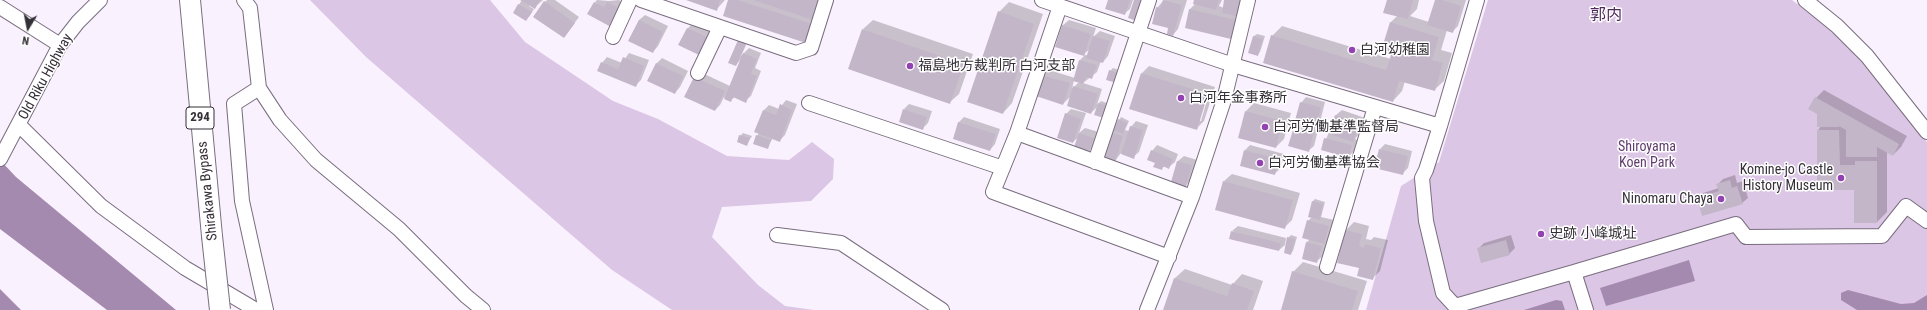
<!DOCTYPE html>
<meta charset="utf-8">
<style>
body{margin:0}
#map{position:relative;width:1927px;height:310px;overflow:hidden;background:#faf1fe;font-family:"Roboto Condensed",sans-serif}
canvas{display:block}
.north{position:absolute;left:8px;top:8px;width:40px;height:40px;-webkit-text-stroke:3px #fff;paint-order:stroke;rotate:190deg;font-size:11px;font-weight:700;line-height:16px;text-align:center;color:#352f37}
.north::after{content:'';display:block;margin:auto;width:14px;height:18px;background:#352f37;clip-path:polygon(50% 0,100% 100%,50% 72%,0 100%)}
</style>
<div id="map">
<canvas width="1927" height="310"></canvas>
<div class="north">N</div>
</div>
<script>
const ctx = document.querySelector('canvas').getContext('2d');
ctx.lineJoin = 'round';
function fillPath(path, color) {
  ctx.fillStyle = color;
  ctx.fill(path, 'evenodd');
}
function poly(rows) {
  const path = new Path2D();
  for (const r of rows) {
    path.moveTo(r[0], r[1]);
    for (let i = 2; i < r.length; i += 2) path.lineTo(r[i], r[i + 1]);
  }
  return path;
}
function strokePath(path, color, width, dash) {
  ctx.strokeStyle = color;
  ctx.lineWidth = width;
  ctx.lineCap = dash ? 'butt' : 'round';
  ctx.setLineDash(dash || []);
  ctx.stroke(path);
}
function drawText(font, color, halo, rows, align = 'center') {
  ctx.font = font + ' "Roboto Condensed","Noto Sans JP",sans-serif';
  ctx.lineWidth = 3;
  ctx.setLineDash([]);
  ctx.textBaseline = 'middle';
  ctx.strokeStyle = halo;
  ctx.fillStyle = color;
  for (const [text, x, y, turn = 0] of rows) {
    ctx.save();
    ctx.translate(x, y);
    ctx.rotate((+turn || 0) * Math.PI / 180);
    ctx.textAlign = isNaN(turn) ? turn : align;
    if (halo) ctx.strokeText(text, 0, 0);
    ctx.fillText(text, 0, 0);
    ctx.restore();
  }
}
fillPath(poly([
 [310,0,490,0,525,42,613,101,658,119,727,156,789,160,812,142,834,159,833,179,811,201,722,207,712,237,758,285,785,306,814,310,672,310,612,270,366,57],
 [1488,0,1792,0,1828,28,1853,51,1927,142,1927,310,1366,310,1401,186,1439,162]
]), '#dcc6e5');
fillPath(poly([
 [0,160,16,177,176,310,107,310,0,229],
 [1689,260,1695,281,1606,306,1600,288],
 [0,289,21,310,0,310],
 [1848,290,1901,304,1914,303,1927,295,1927,310,1857,310,1841,300,1841,293],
 [1556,300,1562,301,1565,310,1524,310]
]), '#a58ab0');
fillPath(poly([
 [522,0,543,0,535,7,529,4,529,6,534,9,529,17,514,12],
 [547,0,555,0,579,17,564,37,545,2],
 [597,0,609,1,619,0,625,4,616,21,595,2],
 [688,0,725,0,716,10],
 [729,0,824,0,814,34],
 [1109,0,1133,0,1130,9,1124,14],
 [1164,0,1187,0,1178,29,1173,35,1157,8],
 [1195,0,1222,0,1219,6,1224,8,1225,0,1247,0,1243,31,1186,27,1190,9,1195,4],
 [1388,0,1419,0,1417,9,1410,16,1429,22,1436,0,1466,0,1458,26,1452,32,1447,30,1441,50,1452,53,1444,81,1434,90,1405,81,1402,91,1393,101,1272,36,1282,26,1391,59,1392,54,1390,23,1397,16],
 [1009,2,1043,14,1012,103,1003,113,999,12],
 [645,15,668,26,658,46,653,52,629,40,639,20],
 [873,20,973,54,959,94,949,103,863,29],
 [1069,20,1096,28,1093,37,1100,31,1115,36,1108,56,1103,62,1101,61,1097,72,1083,83,1102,89,1097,105,1101,101,1110,104,1107,115,1098,106,1091,113,1071,96,1063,104,1043,75,1049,70,1075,78,1080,60,1085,55,1057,46,1063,25],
 [1090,49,1088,56,1084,54],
 [1074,80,1079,82,1072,89],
 [693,23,712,32,704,48,699,54,680,45,688,28],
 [1257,34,1265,36,1260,52,1257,55,1249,52,1254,36],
 [738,42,746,45,741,56,749,48,761,53,755,68,761,71,751,96,745,101,735,97,731,100,724,97,720,105,715,110,686,96,700,72,730,86,741,59,736,65],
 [629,53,649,60,641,80,635,86,602,63,607,57,622,63],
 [662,58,688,71,680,87,675,93,649,80,657,63],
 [1149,66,1215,87,1204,121,1196,129,1142,73],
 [1209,89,1210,90,1201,121,1198,121],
 [1113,68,1122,71,1120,80,1110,71],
 [1824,90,1907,136,1901,147,1893,155,1887,151,1887,212,1877,222,1855,222,1855,189,1818,130,1821,126,1816,98],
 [1306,97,1325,102,1320,122,1314,129,1318,130,1314,146,1308,151,1293,130,1299,124,1301,103],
 [786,100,797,104,785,135,779,141,773,138,767,148,757,136,759,133,756,131,764,110,769,105,779,109],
 [1254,103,1291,113,1284,139,1276,147,1246,111],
 [909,104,932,111,928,123,922,129,904,109],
 [1071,109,1086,113,1079,133,1085,128,1099,132,1095,145,1089,151,1079,137,1073,142,1066,114],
 [1342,110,1365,118,1358,135,1355,139,1357,140,1354,151,1348,157,1322,149,1336,115],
 [964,117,1000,129,995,144,990,150,954,138,959,122],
 [1121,117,1129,121,1125,130,1129,131,1131,127,1136,121,1148,125,1139,152,1133,157,1121,153,1114,162,1111,133],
 [743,133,752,136,747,144,740,136],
 [1385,144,1412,151,1408,168,1402,174,1380,149],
 [1157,145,1178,154,1175,162,1169,167,1165,166,1161,169,1156,162,1152,151],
 [1250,145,1284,154,1280,169,1274,174,1245,150],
 [1184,156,1197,160,1191,180,1185,186,1172,182,1178,161],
 [1232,174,1300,193,1292,220,1284,228,1224,181],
 [1735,175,1737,183,1743,181,1748,198,1742,203,1698,198,1703,193,1719,188,1718,184,1723,179],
 [1315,199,1325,202,1321,217,1334,220,1323,256,1317,261,1303,258,1307,242,1310,239,1308,221,1312,217,1312,202],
 [1354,222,1369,226,1366,239,1371,240,1374,237,1388,240,1380,271,1372,279,1360,268,1338,262,1346,230],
 [1238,226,1286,238,1285,245,1279,250,1232,231],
 [1291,235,1297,237,1293,251,1291,253,1288,238],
 [1511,235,1515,248,1509,254,1478,249,1484,243],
 [1303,262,1367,281,1358,310,1282,310,1293,272],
 [1185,269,1232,285,1242,274,1263,281,1253,310,1164,310,1175,278]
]), '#0003');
fillPath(poly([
 [520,0,540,0,535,9],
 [686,0,720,0,717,11],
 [728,0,738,0,812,24,806,43,723,16],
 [753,0,817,0,819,1,813,20],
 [1108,0,1130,0,1125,15,1105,9],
 [1134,0,1144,0,1137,21,1128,18],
 [1163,0,1182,5,1173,36,1167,34,1168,28,1152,24,1156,7,1160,8],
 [1194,0,1219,0,1216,10,1193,4],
 [1224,0,1243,0,1240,17,1222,13],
 [1387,0,1413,0,1408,19,1383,13],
 [1435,0,1443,0,1461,6,1453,33,1427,25],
 [544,1,575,23,564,38,533,17],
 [594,2,604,7,607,2,621,9,611,27,587,14],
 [518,4,532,12,526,21,513,13],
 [1189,9,1240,21,1235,40,1185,28],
 [998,11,1034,24,1003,114,967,102],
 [639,20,663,32,653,53,628,41],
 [1390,22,1439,37,1432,60,1443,63,1435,91,1399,81,1393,102,1263,63,1271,35,1386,70,1391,55,1381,51],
 [1062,25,1091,34,1084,56,1055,47],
 [687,28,707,37,699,55,678,45],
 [862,29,964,64,950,104,848,69],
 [1093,36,1110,41,1103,63,1086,58],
 [1253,36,1263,39,1258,56,1248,53],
 [738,40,746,44,736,66,728,63],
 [743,53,757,59,751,74,757,76,746,103,733,97,731,102,724,99],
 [623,57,644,66,636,87,597,71,601,62,618,69],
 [1079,60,1097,65,1092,79,1086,77,1083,84,1073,81],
 [656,63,683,76,675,94,647,81],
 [1109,70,1120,74,1117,83,1106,80],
 [1141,73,1208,94,1197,130,1129,109],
 [1042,75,1070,83,1063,105,1036,96],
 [694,77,725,91,715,111,684,97],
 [1073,86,1098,94,1091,114,1067,106],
 [1815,97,1899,144,1893,156,1877,147,1877,157,1846,157,1846,130,1839,126,1839,127,1817,127,1817,114,1808,109],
 [1300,102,1321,107,1315,129,1294,124],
 [1098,103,1108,106,1104,118,1094,115],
 [780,104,792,110,780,142,754,132,763,110,776,115],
 [903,109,927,117,923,130,899,122],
 [1245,111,1283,121,1276,148,1238,138],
 [1065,113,1081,119,1073,143,1057,138],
 [1335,115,1360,123,1353,142,1329,134],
 [1118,119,1127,123,1123,134,1113,130],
 [958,122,996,134,990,151,953,139],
 [1130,126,1143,130,1134,159,1121,154],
 [1293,130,1313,135,1309,152,1288,146],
 [1817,130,1839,130,1840,165,1855,165,1855,161,1877,161,1877,223,1854,223,1854,190,1817,190],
 [1110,132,1123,136,1115,163,1101,159],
 [1079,133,1094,138,1089,152,1074,147],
 [739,135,750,138,747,146,737,142],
 [756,135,771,140,768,149,753,144],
 [1324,138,1352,145,1349,158,1321,150],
 [1379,149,1408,156,1403,175,1374,168],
 [1151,150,1173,159,1169,169,1163,166,1162,170,1153,167,1155,163,1147,160],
 [1244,150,1279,159,1275,175,1240,166],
 [1177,161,1192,165,1186,187,1171,182],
 [1730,180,1732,188,1737,186,1743,204,1702,216,1697,198,1719,191,1716,184],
 [1223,181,1293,200,1285,229,1215,210],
 [1312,201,1323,204,1320,220,1308,217],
 [1307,220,1329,226,1324,244,1302,238],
 [1345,230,1362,234,1359,246,1364,248,1365,244,1381,248,1373,280,1357,276,1359,268,1337,263],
 [1231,231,1281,243,1279,251,1229,239],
 [1287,237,1295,239,1291,255,1284,253],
 [1506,240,1510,255,1481,263,1477,248],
 [1306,242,1322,246,1317,263,1302,259],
 [1292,271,1358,291,1352,310,1281,310],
 [1174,278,1227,296,1232,283,1254,291,1247,310,1163,310]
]), '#c3b6c9');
const minor = poly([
 [244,0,250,8,259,88,280,120,316,160,399,229,466,296,483,310],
 [641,0,796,53,811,48,826,0],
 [1042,0,1233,65,1440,126],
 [1477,0,1440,126,1426,170,1422,178,1426,221,1443,293,1455,306,1574,272,1586,310],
 [1805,0,1837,26,1867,56,1927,132],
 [1060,6,1017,133,993,192,1169,257],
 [0,7,60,45],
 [613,37,630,0],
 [698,73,720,27],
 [259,88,234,104,242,201,266,310],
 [809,103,1003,168],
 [19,125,101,206,185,268,256,310],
 [1017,133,1192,197],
 [0,159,60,45,78,22,100,0],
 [1095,162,1149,0],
 [777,235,841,243,942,310],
 [1327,267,1375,107],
 [1574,272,1736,224,1746,237,1882,236,1906,206,1927,221],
 [1147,310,1192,197,1224,100,1248,0]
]);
const highway = poly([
 [190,0,212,236]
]);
strokePath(minor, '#796d7f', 16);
strokePath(highway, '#796d7f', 22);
strokePath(minor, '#fff', 14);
strokePath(highway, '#fff', 20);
const highwayBridge = poly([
 [212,236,220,310]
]);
strokePath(highwayBridge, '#796d7f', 22, []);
strokePath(highwayBridge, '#fff', 20);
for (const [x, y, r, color] of [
 [1352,50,4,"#9342b1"],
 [910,66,4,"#9342b1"],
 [1181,98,4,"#9342b1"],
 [1265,127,4,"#9342b1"],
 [1260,163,4,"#9342b1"],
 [1841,178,4,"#9342b1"],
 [1721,199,4,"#9342b1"],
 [1541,234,4,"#9342b1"]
]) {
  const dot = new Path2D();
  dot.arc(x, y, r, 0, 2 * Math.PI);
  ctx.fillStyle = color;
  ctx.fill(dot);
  strokePath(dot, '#fff', 1.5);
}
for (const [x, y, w] of [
 [200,118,28]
]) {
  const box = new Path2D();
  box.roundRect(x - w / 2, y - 11, w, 22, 3);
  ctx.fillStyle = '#fff';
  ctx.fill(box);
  strokePath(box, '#352f37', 1);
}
drawText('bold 13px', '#352f37', null, [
 ["294",200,118]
]);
drawText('14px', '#352f37', '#fff', [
 ["白河幼稚園",1360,50],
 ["福島地方裁判所 白河支部",918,66],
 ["白河年金事務所",1189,98],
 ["白河労働基準監督局",1273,127],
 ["白河労働基準協会",1268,163],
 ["Komine-jo Castle",1833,170,"right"],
 ["History Museum",1833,186,"right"],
 ["Ninomaru Chaya",1713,199,"right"],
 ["史跡 小峰城址",1549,234]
], 'left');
drawText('14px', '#352f37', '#fff', [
 ["Old Riku Highway",46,77,-61],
 ["Shirakawa Bypass",208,191,-96]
]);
drawText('14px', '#613c6f', '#fff', [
 ["Shiroyama",1647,147],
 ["Koen Park",1647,163]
]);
drawText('16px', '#4f285e', '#fff', [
 ["郭内",1606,16]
]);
</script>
